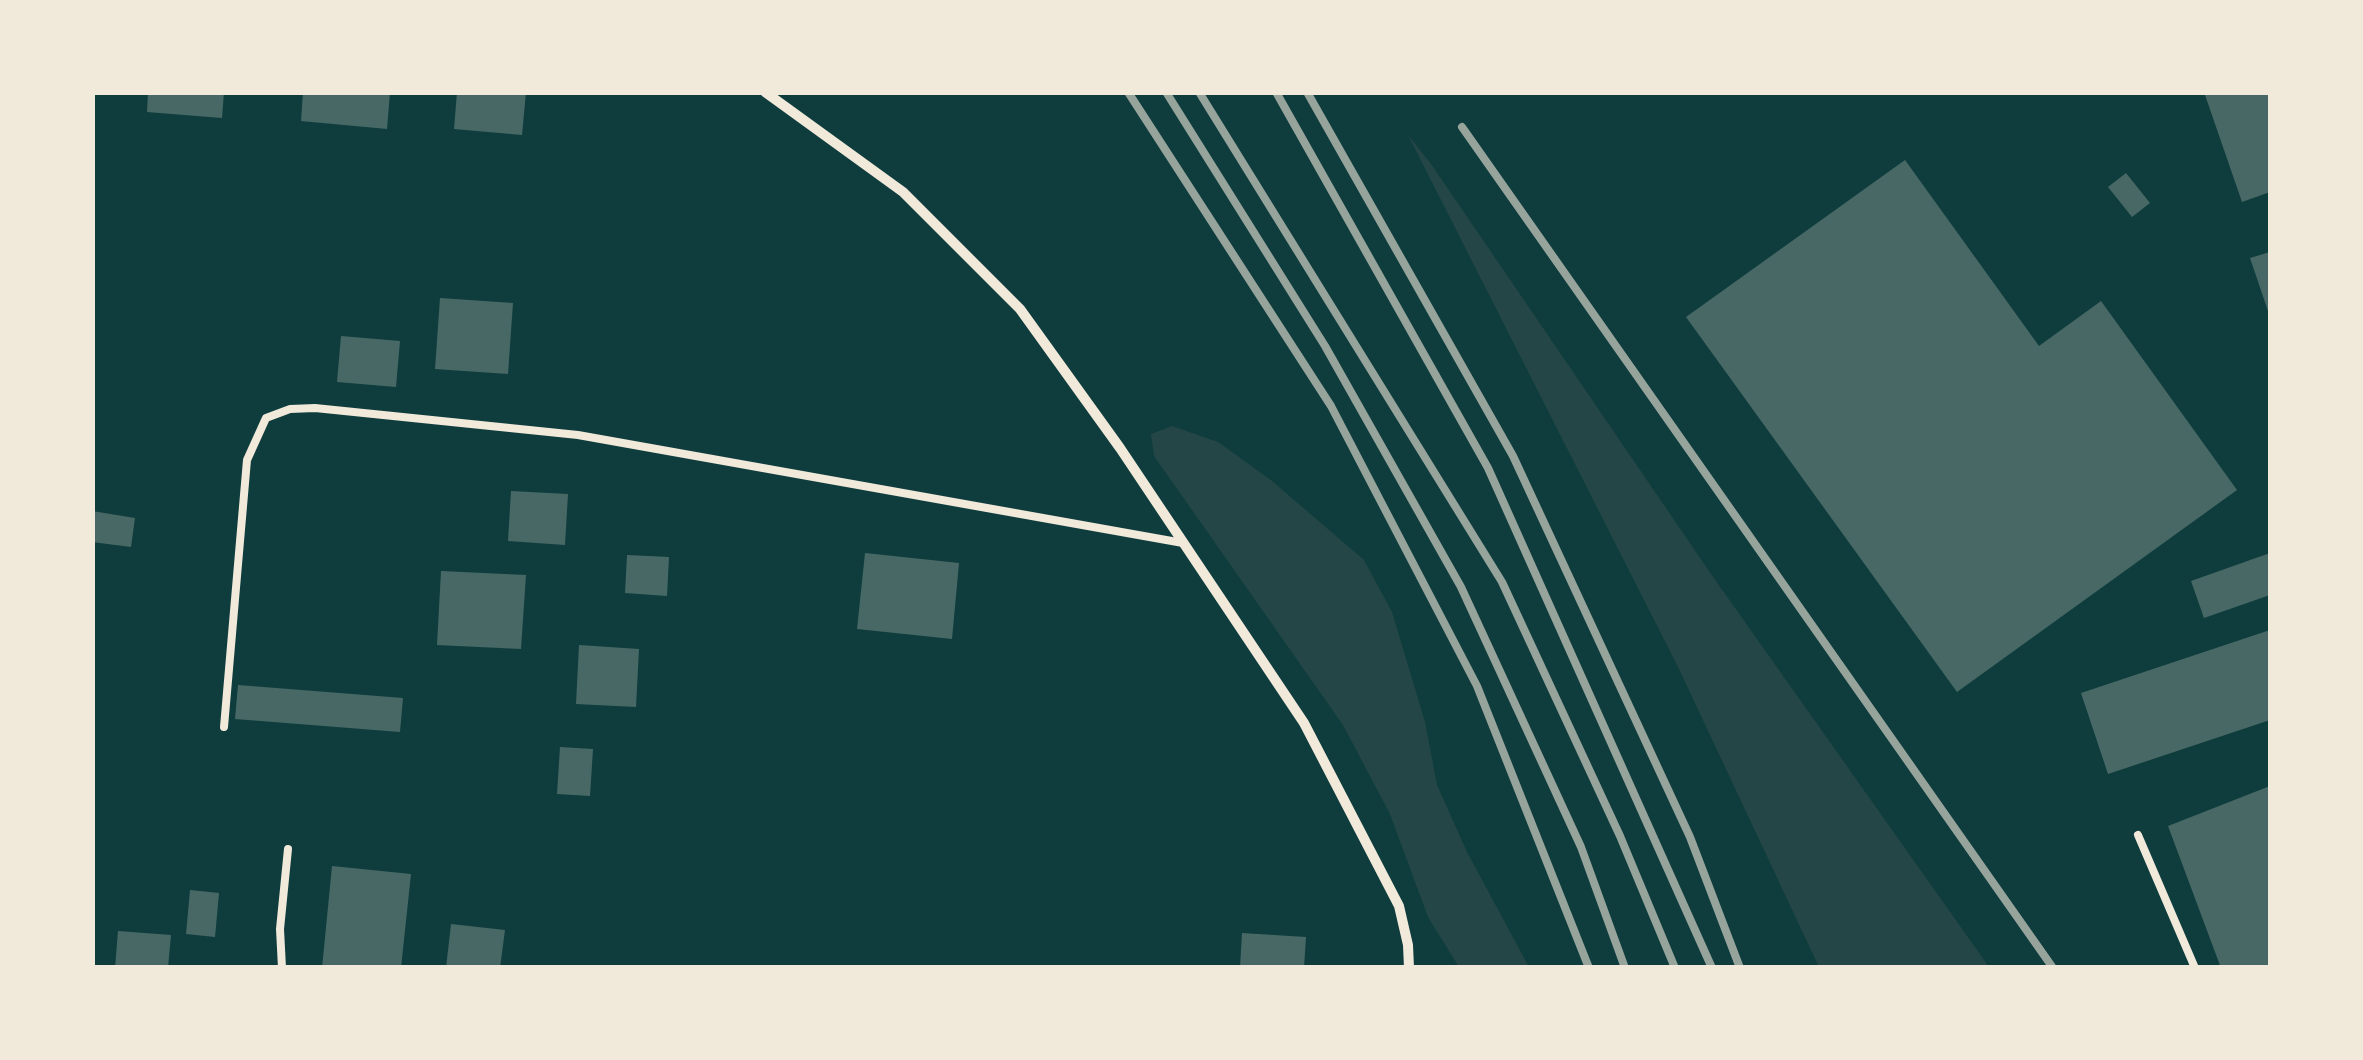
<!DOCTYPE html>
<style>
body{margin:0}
#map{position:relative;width:2363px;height:1060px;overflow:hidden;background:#0f3d3e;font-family:"Sofia Sans Condensed",sans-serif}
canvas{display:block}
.frame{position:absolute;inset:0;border:95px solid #f1e9da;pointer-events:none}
</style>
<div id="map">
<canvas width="2363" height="1060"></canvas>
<div class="frame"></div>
</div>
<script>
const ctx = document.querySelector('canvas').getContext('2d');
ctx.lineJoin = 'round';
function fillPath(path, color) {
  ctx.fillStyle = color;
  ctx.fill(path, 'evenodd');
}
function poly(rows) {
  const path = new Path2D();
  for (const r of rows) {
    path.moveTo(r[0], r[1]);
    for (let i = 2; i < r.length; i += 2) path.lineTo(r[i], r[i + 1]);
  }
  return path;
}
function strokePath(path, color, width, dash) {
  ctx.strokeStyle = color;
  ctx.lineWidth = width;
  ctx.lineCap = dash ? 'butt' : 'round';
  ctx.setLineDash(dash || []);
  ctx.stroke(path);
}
fillPath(poly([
 [1408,135,1431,164,1711,574,1989,967,1819,967,1678,667],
 [1172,426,1218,442,1272,481,1364,560,1392,612,1425,722,1437,785,1467,852,1529,967,1459,967,1428,917,1390,814,1343,725,1154,456,1151,434]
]), '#244646');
fillPath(poly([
 [148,92,224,92,222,118,147,112],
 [303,92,390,92,387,129,301,121],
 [457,92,526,92,522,135,454,129],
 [2204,92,2270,92,2270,192,2242,202],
 [1905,160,2039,346,2101,301,2237,490,1957,692,1686,317],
 [2126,173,2150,203,2132,217,2108,187],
 [2270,252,2270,317,2250,258],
 [440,298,513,303,508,374,435,369],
 [341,336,400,341,396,387,337,382],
 [511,491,568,494,565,545,508,541],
 [92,511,135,518,131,547,92,542],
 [865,553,959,563,952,639,857,629],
 [2270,553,2270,595,2204,618,2191,581],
 [627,555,669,557,667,596,625,593],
 [441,571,526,575,521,649,437,645],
 [2270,630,2270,720,2108,774,2081,693],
 [579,645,639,649,636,707,576,704],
 [238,685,403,698,400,732,235,719],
 [560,747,593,749,590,796,557,794],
 [2270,786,2270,968,2221,968,2168,826],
 [332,866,411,874,401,968,322,968],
 [190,890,219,893,215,937,186,934],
 [451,924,505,930,500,968,446,968],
 [118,931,171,935,168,968,115,968],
 [1242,933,1306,937,1304,968,1240,968]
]), '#486865');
strokePath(poly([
 [224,727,247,460,266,418,290,409,315,408,578,435,1183,543],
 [2138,835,2195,968],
 [282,968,280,929,288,849]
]), '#f1e9da', 8);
strokePath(poly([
 [765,92,903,192,1020,309,1120,448,1304,723,1399,906,1408,945,1409,968]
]), '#f1e9da', 10);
strokePath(poly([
 [1128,92,1331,406,1477,686,1589,968],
 [1166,92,1325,346,1461,587,1581,847,1625,968],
 [1199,92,1502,582,1620,836,1675,968],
 [1276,92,1488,468,1712,968],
 [1307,92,1513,456,1690,837,1740,968],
 [1462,127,2053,968]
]), '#97a49c', 8);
</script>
